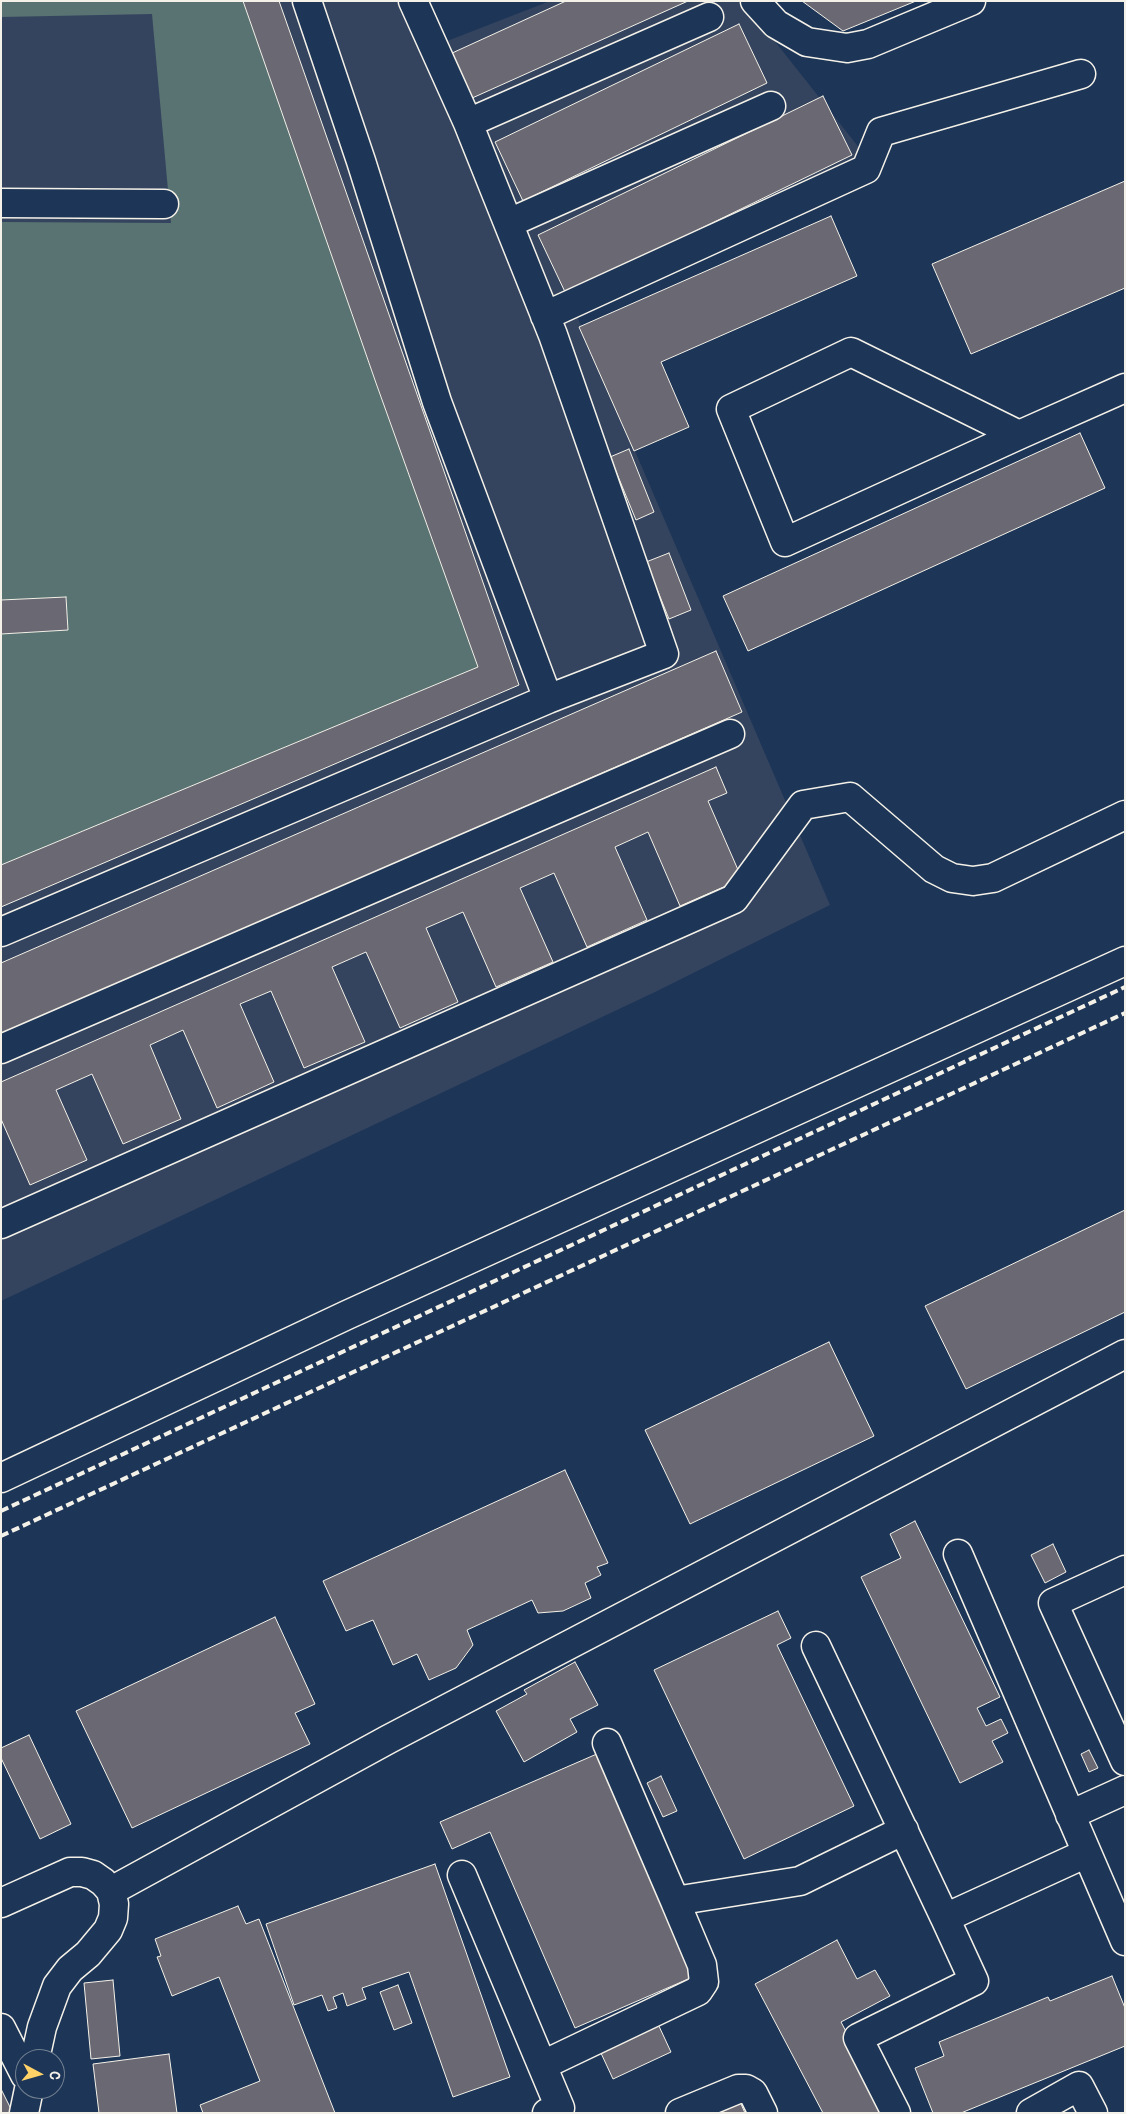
<!DOCTYPE html>
<meta charset="utf-8">
<style>
body{margin:0}
#map{position:relative;width:1126px;height:2114px;overflow:hidden;background:#1d3557;font-family:Pangolin,sans-serif}
canvas{display:block}
.frame{position:absolute;inset:0;border:2px solid #f4f1e8;pointer-events:none}
.north{position:absolute;left:15px;top:2049px;width:50px;height:50px;box-sizing:border-box;background:#1d3557;border:1px solid #738091;border-radius:50%;rotate:96deg;font-size:14px;font-weight:700;line-height:20px;text-align:center;color:#f4f1e8}
.north::after{content:'';display:block;margin:auto;width:18px;height:22px;background:#ffd166;clip-path:polygon(50% 0,100% 100%,50% 72%,0 100%)}
</style>
<div id="map">
<canvas width="1126" height="2114"></canvas>
<div class="frame"></div>
<div class="north">С</div>
</div>
<script>
const ctx = document.querySelector('canvas').getContext('2d');
ctx.lineJoin = 'round';
function fillPath(path, color) {
  ctx.fillStyle = color;
  ctx.fill(path, 'evenodd');
}
function poly(rows) {
  const path = new Path2D();
  for (const r of rows) {
    path.moveTo(r[0], r[1]);
    for (let i = 2; i < r.length; i += 2) path.lineTo(r[i], r[i + 1]);
  }
  return path;
}
function strokePath(path, color, width, dash) {
  ctx.strokeStyle = color;
  ctx.lineWidth = width;
  ctx.lineCap = dash ? 'butt' : 'round';
  ctx.setLineDash(dash || []);
  ctx.stroke(path);
}
fillPath(poly([
 [1,1,403,1,424,50,550,1,743,1,879,173,574,309,830,905,655,992,1,1301]
]), '#34445f');
fillPath(poly([
 [1,1,243,1,376,383,478,667,1,865,1,634,68,630,66,597,1,600,1,222,171,223,152,14,1,17]
]), '#587371');
const building = poly([
 [243,1,279,1,519,685,1,907,1,865,478,667,376,383,243,1],
 [566,1,688,1,470,99,450,54,566,1],
 [802,1,916,1,843,31,802,1],
 [739,24,767,83,523,201,495,142,739,24],
 [823,96,852,155,566,294,538,235,823,96],
 [1125,181,1125,288,971,354,932,264,1125,181],
 [831,216,857,276,661,362,689,427,634,451,579,327,831,216],
 [1080,433,1105,488,748,651,723,596,1080,433],
 [629,449,654,512,636,520,610,457,629,449],
 [669,553,691,610,669,619,646,562,669,553],
 [66,597,68,630,1,634,1,600,66,597],
 [716,651,742,712,1,1035,1,963,716,651],
 [716,767,727,793,708,801,742,879,680,906,648,832,615,847,647,920,587,947,554,873,520,888,553,962,496,987,463,912,426,928,458,1002,400,1028,366,952,332,967,365,1042,304,1068,271,991,240,1004,274,1082,217,1108,183,1030,150,1045,181,1119,123,1144,92,1074,56,1090,87,1160,30,1185,1,1119,1,1082,716,767],
 [1125,1210,1125,1312,966,1389,925,1306,1125,1210],
 [829,1342,874,1436,690,1524,645,1430,829,1342],
 [565,1470,608,1563,597,1567,601,1575,585,1583,591,1598,563,1611,538,1613,532,1600,467,1630,473,1645,456,1668,429,1680,417,1654,393,1665,373,1620,346,1631,323,1581,565,1470],
 [915,1521,1000,1697,977,1708,986,1726,1001,1719,1008,1733,992,1741,1003,1762,960,1783,861,1577,901,1558,890,1534,915,1521],
 [1053,1544,1066,1572,1045,1583,1031,1555,1053,1544],
 [778,1611,791,1638,777,1645,854,1806,744,1859,654,1670,778,1611],
 [275,1617,315,1704,295,1713,310,1744,132,1828,76,1711,275,1617],
 [575,1662,598,1705,570,1719,577,1732,524,1762,496,1711,527,1694,524,1690,575,1662],
 [29,1735,71,1824,40,1839,1,1758,1,1748,29,1735],
 [606,1750,702,1973,575,2028,490,1832,452,1849,440,1822,606,1750],
 [1089,1750,1098,1768,1089,1772,1081,1754,1089,1750],
 [661,1776,677,1811,663,1817,647,1783,661,1776],
 [435,1864,510,2077,453,2097,409,1972,362,1988,366,1999,347,2006,343,1993,333,1997,337,2008,328,2011,322,1995,294,2005,266,1924,435,1864],
 [238,1906,246,1924,259,1919,335,2113,203,2113,200,2105,260,2081,219,1977,172,1996,157,1957,161,1956,155,1939,238,1906],
 [837,1940,857,1979,875,1970,890,1996,841,2022,889,2113,823,2113,755,1984,837,1940],
 [1112,1976,1125,2008,1125,2046,961,2113,933,2113,915,2068,944,2056,939,2042,1048,1997,1050,2001,1112,1976],
 [113,1980,120,2056,91,2059,84,1983,113,1980],
 [398,1985,412,2023,394,2030,380,1992,398,1985],
 [658,2024,671,2052,613,2079,600,2051,658,2024],
 [169,2054,177,2113,99,2113,93,2064,169,2054],
 [1,2089,13,2113,1,2113,1,2089],
 [737,2095,745,2113,695,2113,737,2095]
]);
fillPath(building, '#6a6873');
strokePath(building, '#f4f1e8', 1);
const minor = poly([
 [413,1,468,123],
 [755,1,776,24,807,42,847,48,868,44,971,1],
 [1,203,164,204],
 [509,223,771,106],
 [545,316,866,169,881,132,1081,74],
 [1019,435,851,352,731,409,785,542,1019,435,1125,388],
 [548,699,664,654,553,335,468,123,709,17],
 [1,932,548,699,437,402,361,161,307,1],
 [1,1049,730,734],
 [1,1224,734,899,803,805,850,797,934,869,952,878,973,881,993,878,1125,815],
 [1,1478,347,1315,1125,961],
 [958,1554,1125,1941],
 [1125,1570,1053,1603,1125,1761],
 [816,1646,945,1918,1087,1853],
 [607,1743,675,1901],
 [1070,1815,1125,1790],
 [462,1875,560,2108,547,2113],
 [111,1891,389,1739,1125,1354],
 [1,1903,70,1872,82,1872,93,1875,103,1882,111,1891,114,1904,113,1918,108,1930,88,1954,70,1969,57,1986,42,2027,35,2059],
 [1,2028,25,2075],
 [543,2065,698,1991,704,1982,702,1965,675,1901,800,1881,904,1830],
 [24,2113,29,2089],
 [680,2113,738,2089,746,2089,753,2093,763,2113],
 [896,2113,858,2038,974,1981,945,1918],
 [1031,2113,1079,2086,1093,2113]
]);
strokePath(minor, '#f4f1e8', 31);
strokePath(minor, '#1d3557', 28);
strokePath(poly([
 [1,1511,1125,987],
 [1,1536,1125,1013]
]), '#f4f1e8', 4, [8, 4]);
</script>
